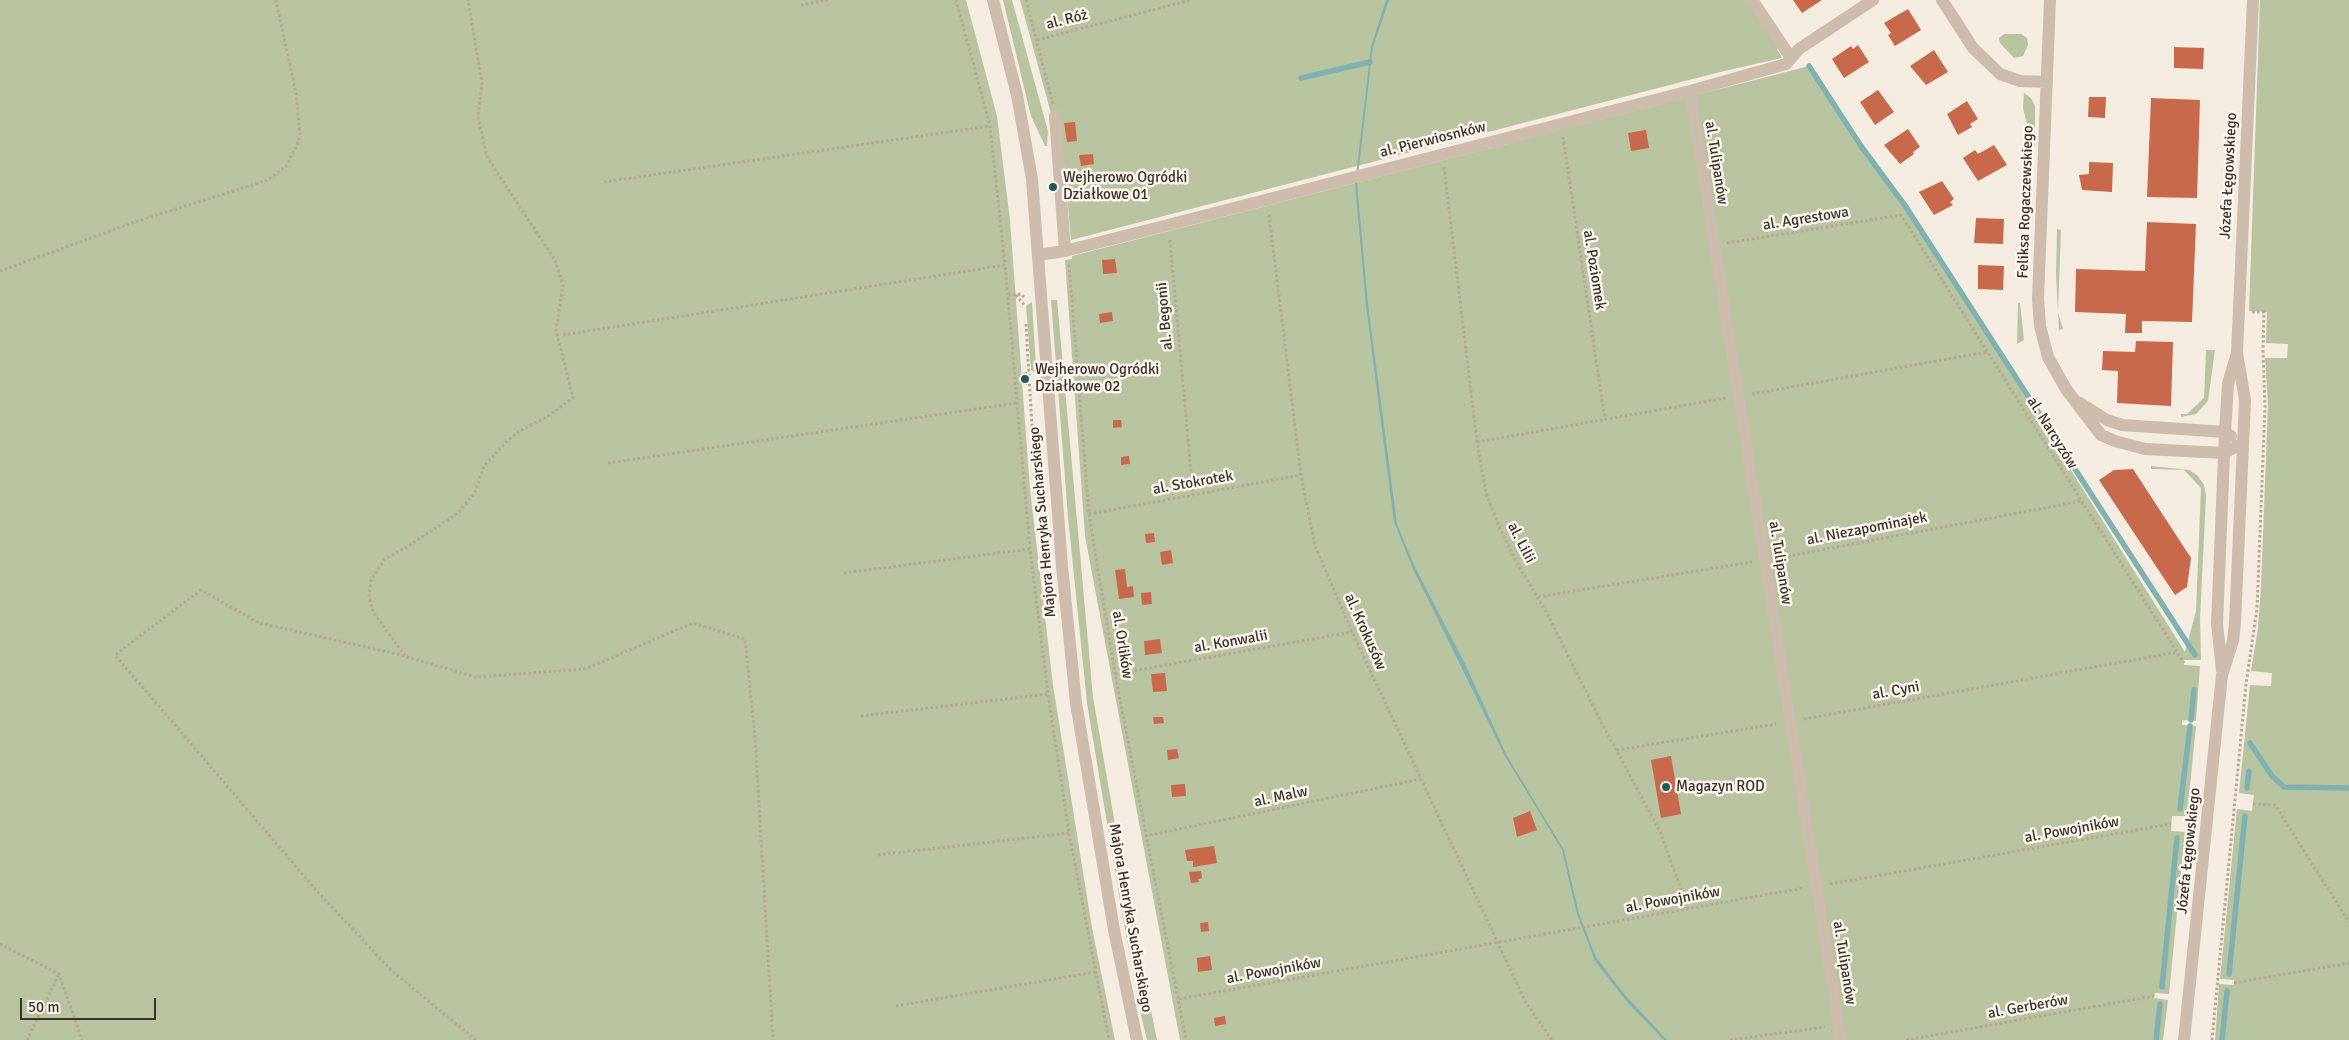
<!DOCTYPE html>
<meta charset="utf-8">
<style>
body{margin:0}
#map{position:relative;width:2349px;height:1040px;overflow:hidden;background:#f4ebe1;font-family:Signika,sans-serif}
canvas{display:block}
.scale{position:absolute;left:20px;top:998px;width:136px;height:22px;box-sizing:border-box;border:2px solid #3b302b;border-top:0;padding-left:6px;font-size:15px;line-height:18px;white-space:nowrap;color:#3b302b;-webkit-text-stroke:4px #fbf5ee;paint-order:stroke}
</style>
<div id="map">
<canvas width="2349" height="1040"></canvas>
<div class="scale">50 m</div>
</div>
<script>
const ctx = document.querySelector('canvas').getContext('2d');
ctx.lineJoin = 'round';
function fillPath(path, color) {
  ctx.fillStyle = color;
  ctx.fill(path, 'evenodd');
}
function poly(rows) {
  const path = new Path2D();
  for (const r of rows) {
    path.moveTo(r[0], r[1]);
    for (let i = 2; i < r.length; i += 2) path.lineTo(r[i], r[i + 1]);
  }
  return path;
}
function strokePath(path, color, width, dash) {
  ctx.strokeStyle = color;
  ctx.lineWidth = width;
  ctx.lineCap = dash ? 'butt' : 'round';
  ctx.setLineDash(dash || []);
  ctx.stroke(path);
}
function drawText(font, color, halo, rows, align = 'center') {
  ctx.font = font + ' Signika,sans-serif';
  ctx.lineWidth = 5;
  ctx.setLineDash([]);
  ctx.textBaseline = 'middle';
  ctx.strokeStyle = halo;
  ctx.fillStyle = color;
  for (const [text, x, y, turn = 0] of rows) {
    ctx.save();
    ctx.translate(x, y);
    ctx.rotate((+turn || 0) * Math.PI / 180);
    ctx.textAlign = isNaN(turn) ? turn : align;
    if (halo) ctx.strokeText(text, 0, 0);
    ctx.fillText(text, 0, 0);
    ctx.restore();
  }
}
fillPath(poly([
 [0,0,966,0,997,116,1010,220,1030,489,1053,685,1092,928,1115,1040,0,1040],
 [1003,0,1012,0,1048,131,1047,146,1045,146,1031,116],
 [1020,0,1759,0,1786,40,1777,49,1782,58,1720,72,1071,240,1062,140,1052,117],
 [2260,0,2349,0,2349,1040,2215,1040,2219,984,2234,985,2234,980,2220,979,2237,809,2252,811,2253,802,2254,795,2239,793,2250,685,2271,686,2272,673,2251,671,2258,628,2261,587,2268,404,2265,358,2287,358,2288,344,2266,343,2267,312,2249,311],
 [2004,34,2021,34,2027,38,2028,45,2023,56,2014,58,2000,43,1999,38],
 [1809,66,1861,146,1906,207,2185,652,2196,611,2201,488,2184,470,2151,469,2151,466,2189,470,2197,475,2204,485,2206,496,2200,619,2201,660,2184,660,2184,665,2200,666,2196,721,2182,720,2182,725,2196,726,2187,816,2172,816,2171,831,2185,832,2169,994,2155,993,2154,998,2168,1000,2163,1040,1180,1040,1085,536,1065,260,1072,259,1072,256],
 [2024,93,2031,98,2035,106,2035,147,2032,144,2023,108],
 [2057,229,2061,230,2058,312,2063,329,2059,330,2056,274],
 [1051,300,1057,300,1093,697,1122,865,1157,1040,1147,1040,1142,1019,1122,913,1087,703,1068,517],
 [1032,302,1036,366,1035,373,1031,370,1026,306],
 [2018,303,2020,303,2024,340,2017,344],
 [2206,350,2215,350,2208,401,2196,414,2181,417,2181,414,2187,414,2204,398]
]), '#b8c4a0');
fillPath(poly([
 [1386,0,1389,0,1373,47,1357,183,1368,304,1397,524,1414,565,1465,664,1507,756,1564,850,1579,914,1596,957,1625,995,1667,1040,1664,1040,1628,1003,1595,961,1577,914,1562,850,1505,756,1414,571,1394,522,1366,306,1355,184,1371,47]
]), '#7fb0b2');
strokePath(poly([
 [1809,66,1861,146,1906,207,2195,655],
 [1301,78,1370,62],
 [2191,720,2194,690],
 [2250,743,2272,776,2284,787,2349,788],
 [2247,788,2249,771],
 [2180,809,2190,726],
 [2229,974,2245,816],
 [2162,987,2177,838],
 [2156,1040,2160,1004],
 [2222,1040,2227,991]
]), '#7fb0b2', 5.5);
fillPath(poly([
 [1793,0,1822,0,1802,13],
 [1908,9,1921,30,1895,46,1888,35,1891,33,1884,23],
 [1858,45,1869,62,1844,78,1832,59,1851,46,1853,49],
 [2174,47,2204,48,2203,69,2174,68],
 [1934,50,1948,72,1926,85,1910,66],
 [1878,90,1894,112,1875,125,1860,102],
 [2089,97,2106,97,2105,118,2088,117],
 [2151,98,2200,100,2197,198,2147,197],
 [1967,101,1978,119,1970,124,1972,127,1958,135,1947,114],
 [1075,122,1077,141,1067,142,1064,123],
 [1908,129,1920,147,1913,152,1914,154,1900,164,1884,145],
 [1646,130,1649,148,1631,151,1628,133],
 [1994,145,2007,165,1978,181,1963,158,1975,150,1978,154],
 [1093,154,1094,164,1081,166,1079,155],
 [2089,162,2113,163,2112,192,2082,190,2079,175,2089,174],
 [1942,181,1954,199,1950,202,1953,205,1934,215,1919,192],
 [1976,218,2004,219,2003,244,1974,243],
 [2147,222,2196,224,2192,322,2142,321,2142,333,2125,333,2126,314,2075,312,2076,269,2145,271],
 [1115,259,1117,273,1103,274,1102,260],
 [1978,265,2004,266,2003,290,1978,289],
 [1112,312,1113,321,1100,323,1099,314],
 [2136,341,2173,342,2171,406,2117,403,2118,371,2102,370,2103,351,2135,352],
 [1122,367,1123,374,1115,375,1114,368],
 [1027,372,1027,385,1024,385,1023,373],
 [1113,420,1121,420,1122,427,1113,428],
 [1129,456,1130,464,1121,465,1121,457],
 [2133,469,2191,558,2187,587,2175,595,2099,480,2114,470],
 [1154,533,1155,542,1146,543,1145,534],
 [1171,550,1173,563,1162,565,1160,552],
 [1125,569,1127,587,1133,586,1134,597,1119,599,1115,570],
 [1151,592,1152,604,1142,605,1141,593],
 [1160,639,1162,653,1145,655,1144,641],
 [1165,673,1167,691,1153,692,1151,674],
 [1153,717,1163,717,1164,723,1154,724],
 [1177,749,1179,758,1168,760,1167,750],
 [1671,756,1681,814,1661,818,1651,760],
 [1185,784,1186,796,1172,797,1171,785],
 [1530,811,1537,830,1517,837,1513,818],
 [1214,846,1217,863,1193,867,1193,861,1187,861,1185,850],
 [1201,871,1202,878,1198,879,1199,882,1191,883,1189,872],
 [1208,922,1209,931,1201,932,1200,923],
 [1210,956,1212,970,1198,972,1197,958],
 [1225,1016,1226,1024,1215,1026,1214,1018]
]), '#c8694b');
strokePath(poly([
 [956,0,990,126,1005,265],
 [1026,0,1053,104],
 [801,5,829,0],
 [1037,40,1191,0],
 [1563,137,1605,420],
 [1444,167,1477,442,1486,493,1500,529,1517,563,1549,617,1601,722,1660,831,1688,909],
 [604,182,990,126],
 [1269,215,1301,475,1315,546,1352,632,1526,1003,1552,1040],
 [1170,240,1193,495],
 [1727,243,1901,215,2184,663],
 [1069,265,1089,514,1115,674,1186,1040],
 [0,271,135,222,268,180,286,166,297,145,300,134,296,93,276,0],
 [1008,295,1021,294,1024,297],
 [1016,295,1025,306],
 [1026,324,1035,478],
 [563,335,1005,265,1030,549,1048,694,1069,833,1109,1040],
 [1752,394,1987,352],
 [1477,442,1726,398],
 [608,463,1017,403],
 [1089,514,1301,475],
 [1778,558,2082,501],
 [844,573,1030,549],
 [1538,597,1752,562],
 [405,656,373,612,369,597,371,580,385,559,409,546,459,512,475,492,484,466,506,442,518,432,548,416,573,398,556,330,563,286,555,260,487,157,478,117,482,83,468,0],
 [1115,674,1352,632],
 [861,716,1048,694],
 [1804,719,2178,652],
 [1617,750,1776,724],
 [2253,804,2275,805,2349,922],
 [1145,836,1421,779],
 [878,855,1069,833],
 [1830,884,2171,824],
 [0,944,59,974,82,1040],
 [2234,983,2349,963],
 [1179,999,1804,888],
 [896,1006,1095,972],
 [27,1040,59,974],
 [476,1040,392,971,316,890,115,655,201,590,259,623,397,654,476,677,585,669,693,623,745,639,755,737,773,1040],
 [1730,1040,1825,1027],
 [1906,1040,2154,996],
 [2212,1040,2246,684,2257,609,2265,406,2263,351,2264,312,2252,312]
]), '#b9a596', 3, [2.5, 2.5]);
strokePath(poly([
 [1690,91,1841,1040]
]), '#cdbbac', 11);
strokePath(poly([
 [1752,0,1791,58],
 [1942,0,1973,48,2000,74,2020,81,2047,82],
 [2050,0,2038,299,2040,326,2048,357,2066,389,2101,435,2115,441,2145,449,2224,453,2243,443],
 [1055,116,1065,251],
 [1038,255,1065,251,1168,225,1690,91,1786,64,1799,49,1873,0],
 [2080,403,2107,420,2122,425,2225,432,2231,436],
 [2222,670,2217,624,2225,432,2228,384,2237,353,2253,0],
 [2184,1040,2222,675,2233,641,2235,623,2245,400,2237,353]
]), '#cdbbac', 12);
strokePath(poly([
 [993,0,1017,95,1032,179,1062,566,1076,703,1114,930,1137,1040]
]), '#cdbbac', 12);
for (const [x, y, r, color] of [
 [1053,187,5,"#1f5a5e"],
 [1025,379,5,"#1f5a5e"],
 [1666,787,5,"#1f5a5e"]
]) {
  const dot = new Path2D();
  dot.arc(x, y, r, 0, 2 * Math.PI);
  ctx.fillStyle = color;
  ctx.fill(dot);
  strokePath(dot, '#fbf5ee', 2);
}
drawText('15px', '#3b302b', '#fbf5ee', [
 ["al. Róż",1067,20,-14],
 ["al. Pierwiosnków",1433,140,-14],
 ["al. Tulipanów",1716,163,81],
 ["Józefa Łęgowskiego",2229,176,-87],
 ["Feliksa Rogaczewskiego",2026,202,-88],
 ["al. Agrestowa",1806,219,-9],
 ["al. Poziomek",1594,270,81],
 ["al. Begonii",1165,316,-95],
 ["al. Narcyzów",2052,433,58],
 ["al. Stokrotek",1193,483,-10],
 ["Majora Henryka Sucharskiego",1043,522,-95],
 ["al. Niezapominajek",1867,529,-11],
 ["al. Lilii",1521,543,63],
 ["al. Tulipanów",1780,563,81],
 ["al. Krokusów",1365,632,66],
 ["al. Konwalii",1231,642,-10],
 ["al. Orlików",1122,645,81],
 ["al. Cyni",1896,691,-10],
 ["al. Malw",1281,797,-12],
 ["al. Powojników",2072,830,-10],
 ["Józefa Łęgowskiego",2189,851,-84],
 ["al. Powojników",1673,900,-10],
 ["Majora Henryka Sucharskiego",1130,918,80],
 ["al. Tulipanów",1844,963,81],
 ["al. Powojników",1274,971,-10],
 ["al. Gerberów",2028,1007,-10]
]);
drawText('15px', '#3b302b', '#fbf5ee', [
 ["Wejherowo Ogródki",1063,178],
 ["Działkowe 01",1063,195],
 ["Wejherowo Ogródki",1035,370],
 ["Działkowe 02",1035,387],
 ["Magazyn ROD",1676,787]
], 'left');
</script>
